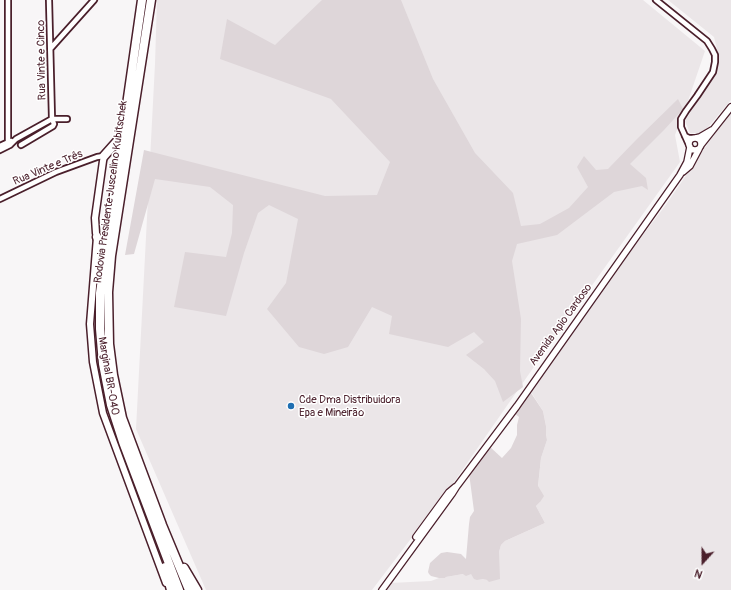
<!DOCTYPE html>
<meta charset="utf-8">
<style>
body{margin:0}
#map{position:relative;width:731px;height:590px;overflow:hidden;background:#f8f6f7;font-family:Pangolin,sans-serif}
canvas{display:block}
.north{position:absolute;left:683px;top:542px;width:40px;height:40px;-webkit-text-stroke:3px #fff;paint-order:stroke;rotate:201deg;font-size:11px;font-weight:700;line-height:16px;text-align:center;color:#4a1f2b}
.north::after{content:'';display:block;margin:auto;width:14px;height:18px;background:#4a1f2b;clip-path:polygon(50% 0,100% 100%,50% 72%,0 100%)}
</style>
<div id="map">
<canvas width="731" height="590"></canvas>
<div class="north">N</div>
</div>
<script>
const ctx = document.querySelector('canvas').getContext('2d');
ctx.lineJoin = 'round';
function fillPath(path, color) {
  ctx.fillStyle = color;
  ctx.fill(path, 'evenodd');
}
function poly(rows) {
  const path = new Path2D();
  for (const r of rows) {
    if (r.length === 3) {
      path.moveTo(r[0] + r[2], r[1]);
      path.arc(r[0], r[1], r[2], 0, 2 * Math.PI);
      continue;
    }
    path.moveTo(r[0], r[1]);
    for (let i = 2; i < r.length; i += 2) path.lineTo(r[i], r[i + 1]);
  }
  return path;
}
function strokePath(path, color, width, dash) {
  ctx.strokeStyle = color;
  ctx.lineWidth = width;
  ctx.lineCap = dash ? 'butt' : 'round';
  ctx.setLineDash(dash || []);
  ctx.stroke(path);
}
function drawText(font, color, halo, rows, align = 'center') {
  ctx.font = font + ' Pangolin,sans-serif';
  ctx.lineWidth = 3;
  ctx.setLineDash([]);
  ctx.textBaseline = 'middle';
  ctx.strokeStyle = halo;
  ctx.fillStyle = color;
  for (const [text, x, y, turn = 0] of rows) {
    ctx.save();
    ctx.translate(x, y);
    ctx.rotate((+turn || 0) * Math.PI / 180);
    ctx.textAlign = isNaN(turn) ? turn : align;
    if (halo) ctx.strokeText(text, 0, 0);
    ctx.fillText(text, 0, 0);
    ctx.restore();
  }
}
fillPath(poly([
 [157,0,643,0,705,51,689,98,675,135,680,162,538,361,454,482,372,590,206,590,136,429,155,64],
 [668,0,731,0,731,100,703,133,690,133,685,121,713,76,719,57,714,37],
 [731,110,731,590,386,590,390,583,431,581,439,578,445,578,446,577,463,574,471,574,482,579,487,580,499,567,499,552,501,545,505,541,545,523,536,506,540,502,538,487,541,458,547,440,546,434,546,426,543,411,531,392,629,253,665,206]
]), '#ebe6e8');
fillPath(poly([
 [322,0,401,0,433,79,475,153,513,193,521,226,540,224,569,208,588,187,577,167,584,156,596,170,608,169,637,139,678,99,683,109,664,130,630,164,646,178,648,190,642,186,614,192,557,235,517,244,512,261,521,319,520,371,523,387,503,402,495,381,484,369,466,355,484,342,474,332,448,347,389,334,392,316,372,307,348,347,324,354,299,347,267,309,286,283,298,219,269,205,258,213,244,253,226,316,174,307,185,252,226,257,232,233,233,205,210,187,155,179,134,254,125,255,144,150,325,196,377,195,390,162,331,99,220,59,227,19,275,45],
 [529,390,543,411,546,426,546,434,547,440,541,458,538,486,544,496,540,502,536,506,545,523,505,541,501,545,499,552,500,579,489,582,487,580,482,579,477,580,474,579,471,574,466,576,463,574,446,577,445,578,439,578,431,576,429,574,428,572,430,563,441,553,447,552,461,554,466,559,469,524,470,517,474,511,469,473,489,446,502,458,511,448,517,435,517,425,519,417,514,413]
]), '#ded6d9');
const minor = poly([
 [8,0,8,142,10,145],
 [656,0,707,41,712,49,715,55,715,62,713,72,697,96,686,111,681,119,681,127,689,145],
 [51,48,94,0],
 [685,136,689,138,694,138],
 [21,145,53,126,54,124,52,119,49,0],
 [0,146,11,141],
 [0,150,10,145,16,139,52,119,67,119],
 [0,199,56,172,97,157,104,156]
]);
const tertiary = poly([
 [695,144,6],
 [696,138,700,137,712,130],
 [701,145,731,107],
 [683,172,690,166,699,149],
 [416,537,449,492,455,487],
 [382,590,452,494,457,486,517,406,680,175,687,162,690,147]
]);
const secondary = poly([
 [104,156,103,161,95,218,96,233,97,237,90,324,93,362,103,413,166,583]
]);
const motorway = poly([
 [142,0,100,293,100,329,103,364,111,405,123,442,179,590],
 [151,0,111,256,108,292,109,344,113,375,122,418,162,525,189,590],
 [104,156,121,137],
 [97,237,105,254],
 [165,567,171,590],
 [184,568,197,590]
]);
strokePath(minor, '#4a1f2b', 8);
strokePath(tertiary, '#4a1f2b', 8);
strokePath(secondary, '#4a1f2b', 9);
strokePath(motorway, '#4a1f2b', 11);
strokePath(minor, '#fff', 4.5);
strokePath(tertiary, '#fff', 5.5);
strokePath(secondary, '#fff', 6);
strokePath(motorway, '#fff', 8);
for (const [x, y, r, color] of [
 [291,406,4,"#1f6fb2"]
]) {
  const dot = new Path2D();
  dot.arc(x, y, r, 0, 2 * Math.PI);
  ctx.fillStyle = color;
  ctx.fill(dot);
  strokePath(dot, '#fff', 1.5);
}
drawText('11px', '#4a1f2b', '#fff', [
 ["Rua Vinte e Cinco",42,60,-91],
 ["Rua Vinte e Três",48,168,-23],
 ["Rodovia Presidente Juscelino Kubitschek",111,192,-82],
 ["Avenida Apio Cardoso",561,325,-54],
 ["Marginal BR-040",108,376,80]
]);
drawText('11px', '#4a1f2b', '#fff', [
 ["Cde Dma Distribuidora",299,400],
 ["Epa e Mineirão",299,413]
], 'left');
</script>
